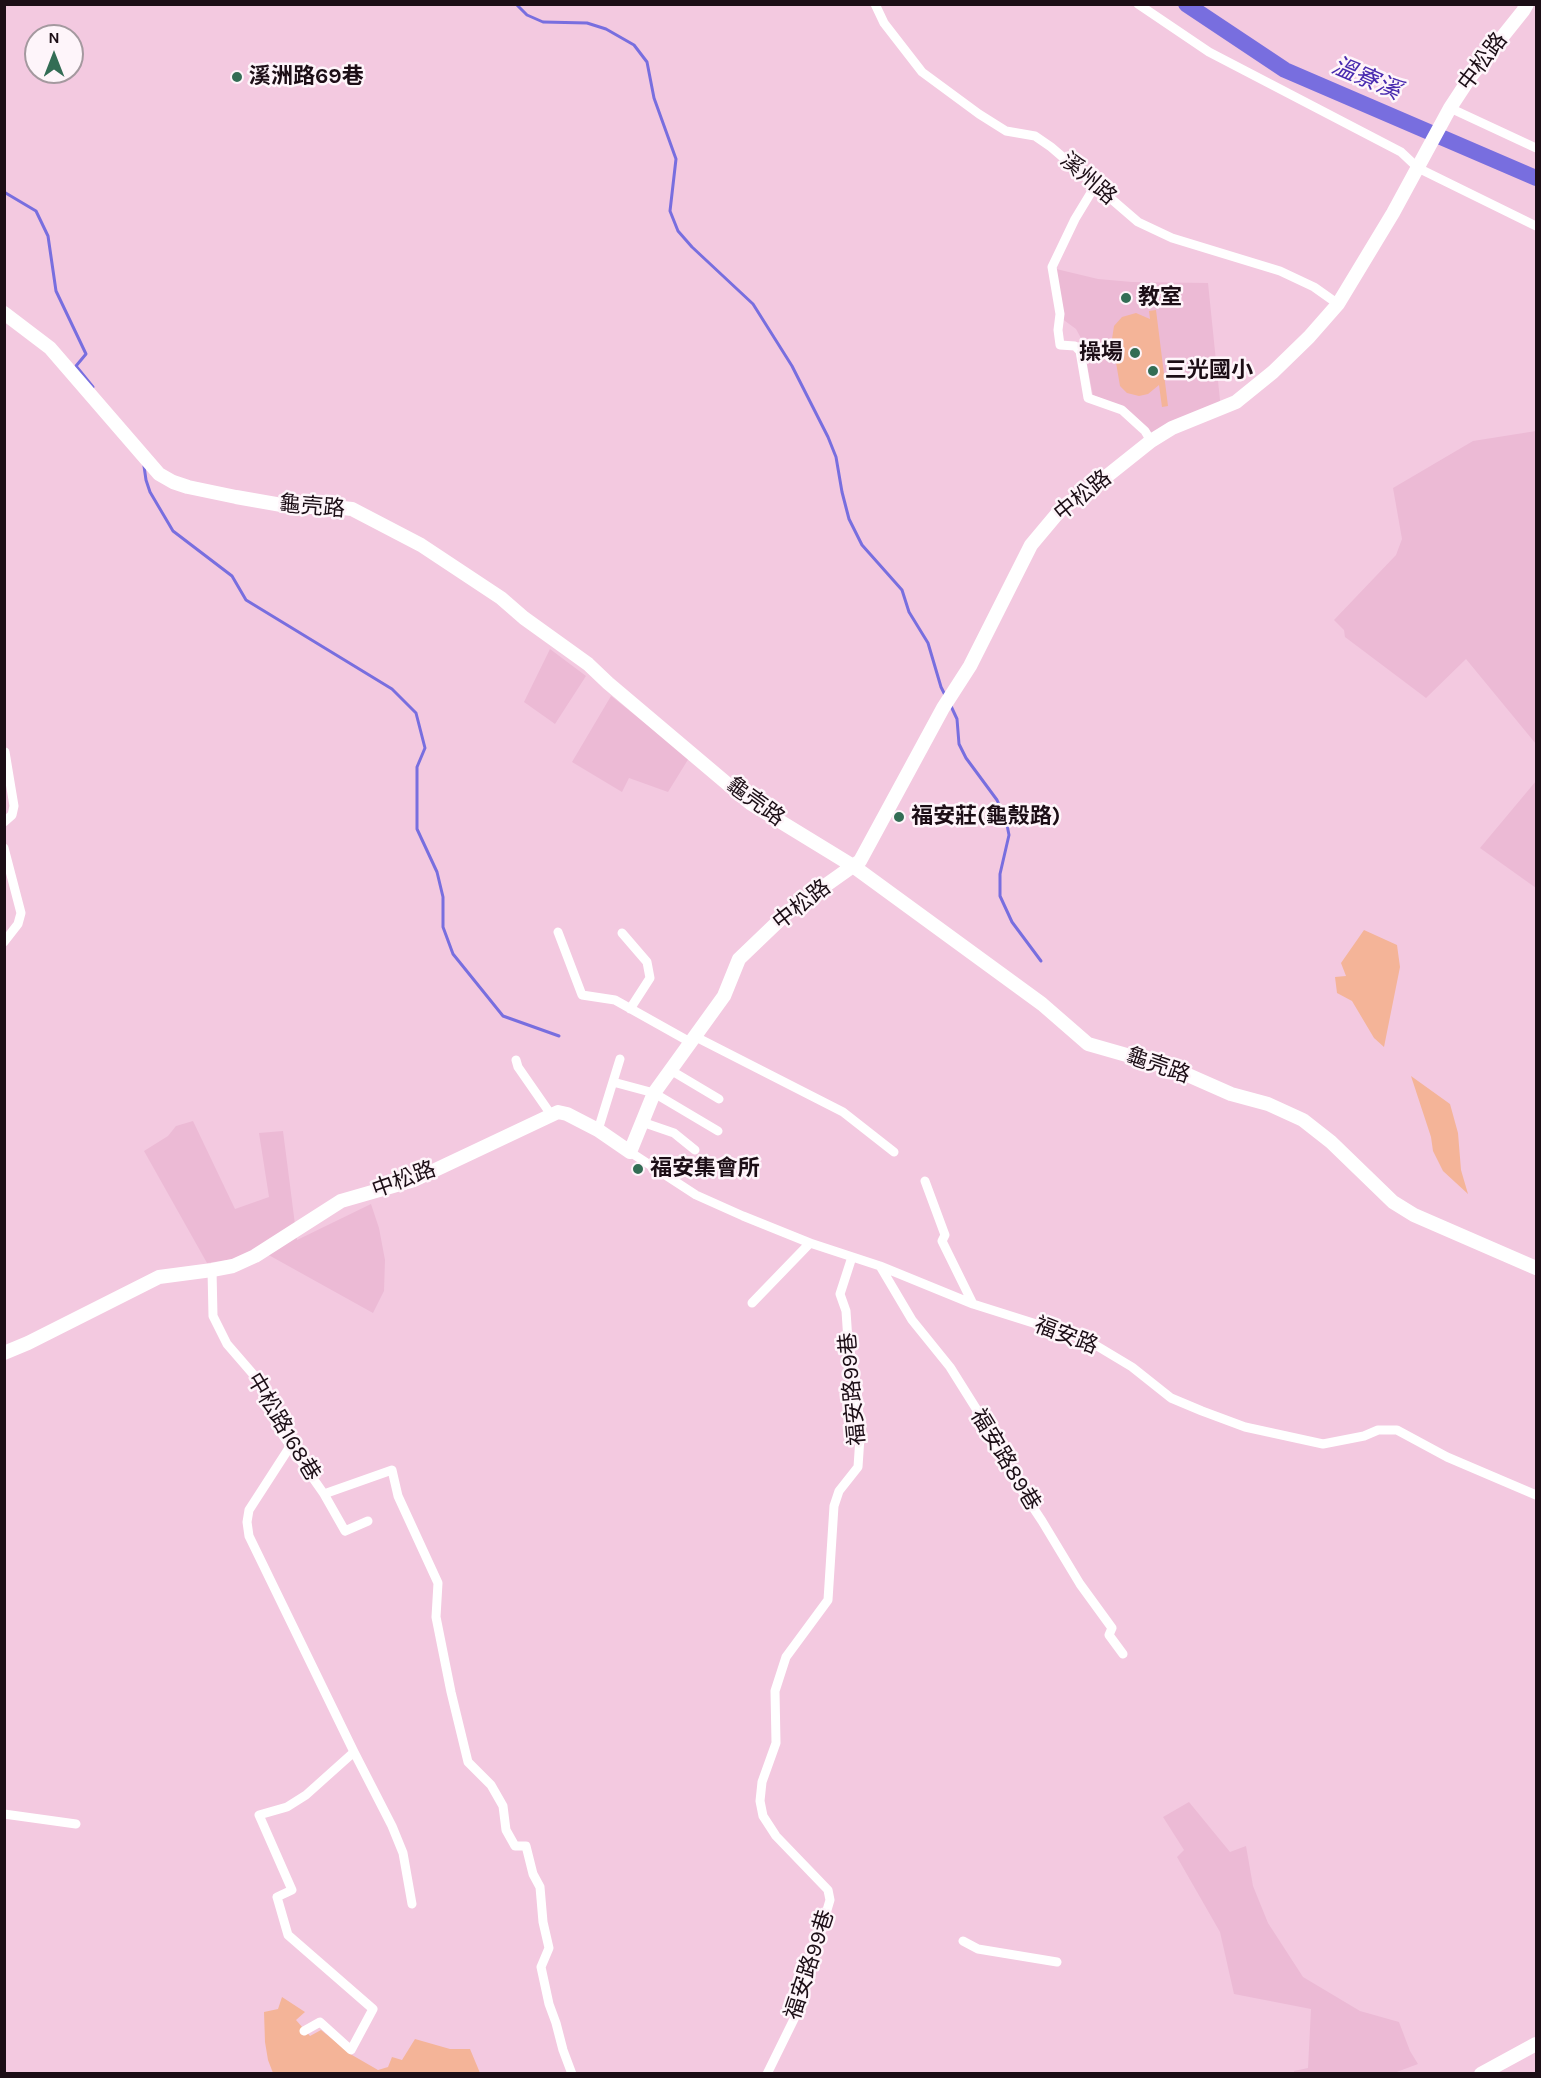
<!DOCTYPE html>
<meta charset="utf-8">
<style>
body{margin:0}
#map{position:relative;width:1541px;height:2078px;overflow:hidden;background:#f3c9e0;font-family:Karla,sans-serif}
canvas{display:block}
.frame{position:absolute;inset:0;border:6px solid #1c0e16;pointer-events:none}
.north{position:absolute;left:24px;top:24px;width:60px;height:60px;box-sizing:border-box;background:#fef5fa;border:2px solid #a4999f;border-radius:50%;rotate:0deg;font-size:16px;font-weight:700;line-height:24px;text-align:center;color:#1c0e16}
.north::after{content:'';display:block;margin:auto;width:21px;height:27px;background:#336d55;clip-path:polygon(50% 0,100% 100%,50% 72%,0 100%)}
</style>
<div id="map">
<canvas width="1541" height="2078"></canvas>
<div class="frame"></div>
<div class="north">N</div>
</div>
<script>
const ctx = document.querySelector('canvas').getContext('2d');
ctx.lineJoin = 'round';
function fillPath(path, color) {
  ctx.fillStyle = color;
  ctx.fill(path, 'evenodd');
}
function poly(rows) {
  const path = new Path2D();
  for (const r of rows) {
    path.moveTo(r[0], r[1]);
    for (let i = 2; i < r.length; i += 2) path.lineTo(r[i], r[i + 1]);
  }
  return path;
}
function strokePath(path, color, width, dash) {
  ctx.strokeStyle = color;
  ctx.lineWidth = width;
  ctx.lineCap = dash ? 'butt' : 'round';
  ctx.setLineDash(dash || []);
  ctx.stroke(path);
}
function drawText(font, color, halo, rows, align = 'center') {
  ctx.font = font + ' Karla,"Noto Sans TC",sans-serif';
  ctx.lineWidth = 5;
  ctx.setLineDash([]);
  ctx.textBaseline = 'middle';
  ctx.strokeStyle = halo;
  ctx.fillStyle = color;
  for (const [text, x, y, turn = 0] of rows) {
    ctx.save();
    ctx.translate(x, y);
    ctx.rotate((+turn || 0) * Math.PI / 180);
    ctx.textAlign = isNaN(turn) ? turn : align;
    if (halo) ctx.strokeText(text, 0, 0);
    ctx.fillText(text, 0, 0);
    ctx.restore();
  }
}
fillPath(poly([
 [1052,268,1098,279,1132,282,1208,283,1221,410,1149,442,1115,404,1093,395,1082,340,1076,329,1061,318],
 [1536,431,1536,744,1466,659,1426,698,1345,637,1344,630,1334,620,1396,555,1402,539,1393,488,1473,441],
 [550,649,586,676,555,724,524,702],
 [611,696,689,758,668,792,629,778,622,792,572,762],
 [1536,781,1536,888,1480,848],
 [193,1121,235,1209,269,1197,259,1133,283,1131,297,1240,371,1204,379,1228,385,1260,384,1291,373,1313,256,1248,241,1258,207,1263,144,1151,168,1136,176,1126],
 [1189,1802,1230,1852,1246,1846,1253,1886,1268,1923,1303,1977,1360,2011,1399,2022,1410,2051,1418,2064,1394,2073,1294,2073,1294,2071,1308,2068,1311,2009,1234,1994,1220,1932,1177,1857,1184,1850,1163,1817]
]), '#ecbad5');
fillPath(poly([
 [1156,310,1168,406,1162,407,1159,385,1148,394,1139,396,1127,393,1120,386,1112,339,1114,326,1122,317,1136,313,1150,319,1149,311],
 [1364,930,1397,945,1400,967,1384,1047,1374,1038,1352,1001,1337,993,1335,977,1346,976,1341,963],
 [1411,1076,1450,1104,1458,1133,1461,1170,1468,1194,1443,1171,1433,1151,1431,1137],
 [282,1997,305,2012,296,2020,310,2036,321,2030,352,2055,378,2070,388,2067,392,2057,402,2060,415,2039,450,2049,470,2049,480,2073,273,2073,268,2060,265,2042,264,2012,278,2009]
]), '#f4b498');
strokePath(poly([
 [516,4,527,15,543,22,587,23,606,29,634,45,647,62,654,98,676,159,670,211,678,231,692,247,753,304,792,366,828,437,836,457,842,492,849,519,862,545,902,590,909,612,928,643,941,687,945,695],
 [4,192,36,211,48,236,56,291,86,354,76,366,93,387],
 [144,466,146,480,150,492,173,531,232,576,246,600,392,689,416,713,425,748,417,767,417,829,437,872,443,897,443,927,453,954,503,1016,559,1036],
 [950,704,957,719,959,744,966,758,997,800,1006,820,1009,835,1000,874,1000,896,1012,922,1041,961]
]), '#786edf', 3);
strokePath(poly([
 [1186,4,1285,70,1536,178]
]), '#786edf', 16);
strokePath(poly([
 [875,4,884,23,922,72,979,114,1006,131,1035,136,1051,147,1138,222,1172,238,1280,271,1314,287,1338,304],
 [1138,4,1209,52,1401,152,1418,168,1536,226],
 [1450,108,1536,148],
 [1095,186,1075,219,1052,267,1060,314,1058,330,1060,345,1075,346,1080,351,1088,398,1122,410,1145,431,1151,441],
 [4,822,12,815,14,806,5,752],
 [4,848,21,913,18,924,4,942],
 [558,932,582,995,615,1000,690,1042],
 [622,933,647,962,650,978,630,1009],
 [694,1036,843,1112,894,1152],
 [516,1060,518,1067,552,1116],
 [672,1071,719,1099],
 [613,1082,654,1093,718,1131],
 [642,1122,674,1133,695,1150],
 [598,1130,620,1059],
 [630,1152,696,1195,743,1216,810,1243,880,1266,973,1304,1087,1340,1132,1367,1171,1398,1202,1411,1245,1427,1323,1444,1364,1436,1378,1430,1397,1430,1447,1457,1536,1495],
 [925,1181,945,1235,942,1241,973,1304],
 [880,1266,912,1320,950,1367,982,1418,1001,1459,1042,1521,1080,1584,1112,1628,1109,1635,1123,1654],
 [212,1270,213,1316,227,1344,259,1381,277,1427,324,1494,392,1470,398,1496,438,1583,436,1617,451,1692,468,1762,491,1785,503,1806,506,1830,515,1846,526,1846,533,1874,540,1887,543,1922,549,1948,541,1967,549,2004,556,2023,563,2050,572,2074],
 [752,1303,810,1243],
 [291,1445,249,1510,247,1522,249,1536,354,1752,392,1826,403,1853,412,1904],
 [324,1494,345,1531,368,1521],
 [4,1814,76,1824],
 [963,1941,978,1949,1057,1962],
 [304,2031,320,2022,351,2050,373,2009,288,1935,277,1897,292,1890,259,1815,287,1807,306,1795,354,1752],
 [767,2074,795,2017,830,1900,828,1890,776,1836,763,1816,760,1801,762,1782,776,1743,775,1691,786,1657,828,1600,834,1506,839,1491,858,1467,860,1437,857,1387,848,1341,846,1311,840,1294,852,1257]
]), '#fff', 9);
strokePath(poly([
 [4,313,50,348,159,474,173,482,188,487,236,497,293,507,334,507,352,509,421,545,501,598,524,618,588,664,608,683,750,803,853,866,1042,1004,1088,1044,1172,1068,1231,1094,1268,1104,1303,1120,1331,1142,1393,1202,1414,1215,1536,1268],
 [4,1353,28,1343,159,1277,212,1270,233,1266,255,1256,341,1201,414,1180,558,1112,567,1114,598,1130,630,1152,654,1093,724,996,739,959,788,912,860,861,943,708,970,666,1031,545,1062,508,1092,488,1151,441,1172,428,1236,402,1273,372,1309,337,1338,304,1393,213,1450,108,1471,76,1523,11,1527,4],
 [1481,2074,1536,2044]
]), '#fff', 14);
for (const [x, y, r, color] of [
 [237,77,6,"#336d55"],
 [1126,298,6,"#336d55"],
 [1135,353,6,"#336d55"],
 [1153,371,6,"#336d55"],
 [899,817,6,"#336d55"],
 [638,1169,6,"#336d55"]
]) {
  const dot = new Path2D();
  dot.arc(x, y, r, 0, 2 * Math.PI);
  ctx.fillStyle = color;
  ctx.fill(dot);
  strokePath(dot, '#fef5fa', 2);
}
drawText('22px', '#1c0e16', '#fef5fa', [
 ["中松路",1483,62,-53],
 ["溪州路",1088,179,41],
 ["中松路",1083,496,-39],
 ["龜壳路",312,507,5],
 ["龜壳路",755,802,36],
 ["中松路",802,905,-38],
 ["龜壳路",1158,1066,19],
 ["中松路",404,1180,-20],
 ["福安路",1066,1336,21],
 ["福安路99巷",853,1389,-95],
 ["中松路168巷",283,1427,59],
 ["福安路89巷",1005,1460,59],
 ["福安路99巷",810,1965,-72]
]);
drawText('bold 22px', '#1c0e16', '#fef5fa', [
 ["溪洲路69巷",249,77],
 ["教室",1138,298],
 ["操場",1123,353,"right"],
 ["三光國小",1165,371],
 ["福安莊(龜殼路)",911,817],
 ["福安集會所",650,1169]
], 'left');
drawText('italic 24px', '#482aaf', '#fef5fa', [
 ["溫寮溪",1366,79,23]
]);
</script>
